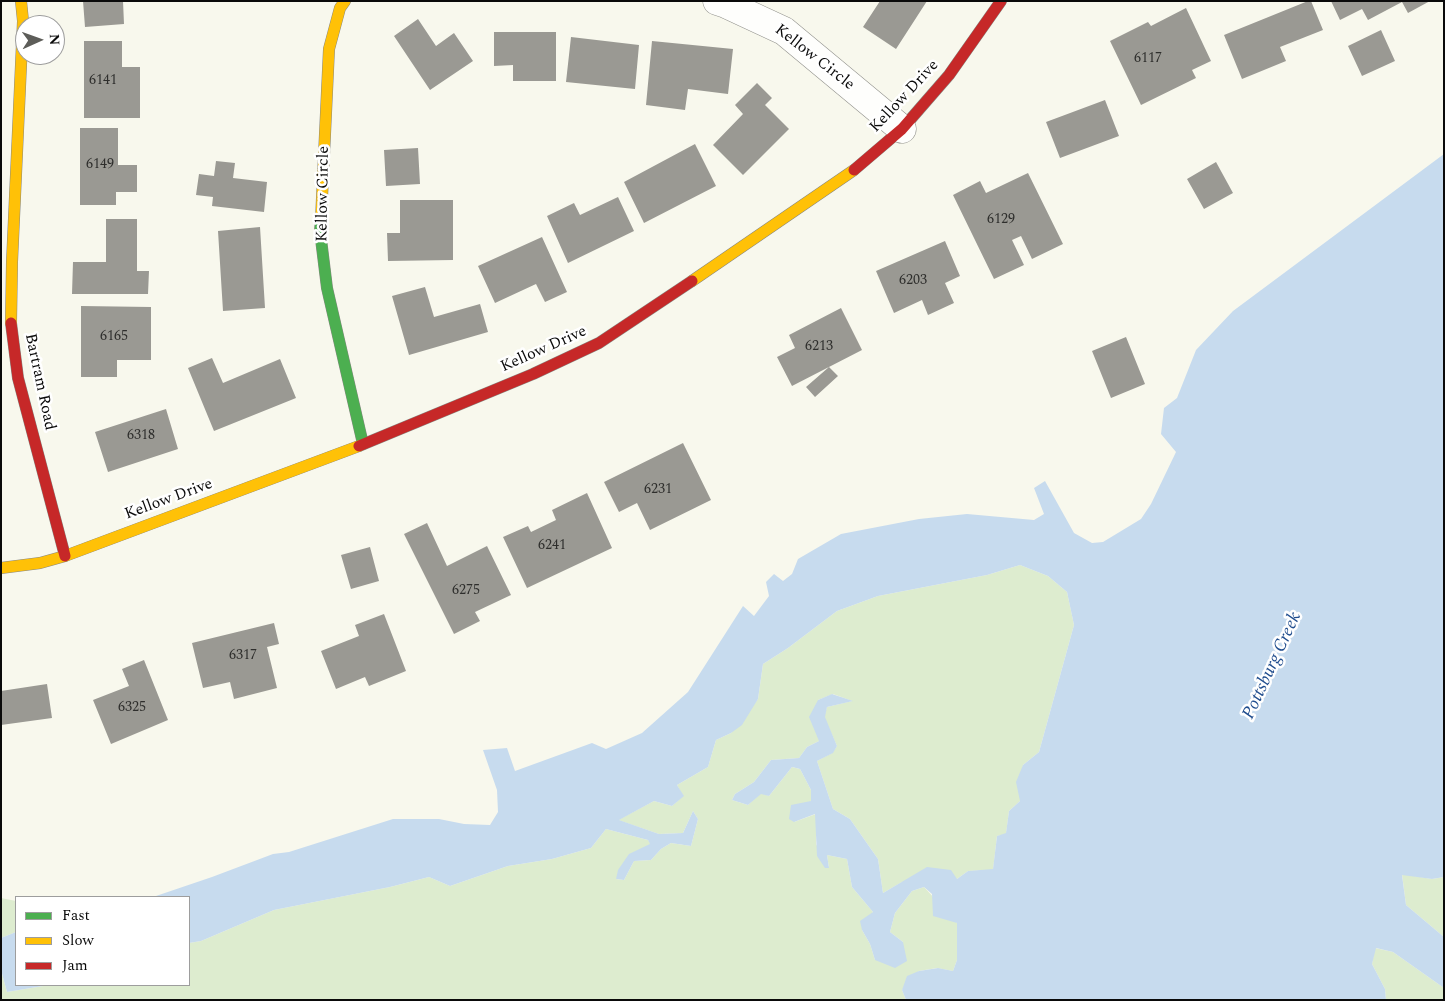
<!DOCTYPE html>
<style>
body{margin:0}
#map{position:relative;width:1445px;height:1001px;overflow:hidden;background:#f8f8ed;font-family:Spectral,serif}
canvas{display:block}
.frame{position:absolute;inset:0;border:2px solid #0a0a0a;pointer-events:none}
.legend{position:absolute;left:15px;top:896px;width:175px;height:90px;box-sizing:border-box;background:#fff;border:1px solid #9d9d9d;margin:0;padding:6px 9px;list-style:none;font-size:15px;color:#0a0a0a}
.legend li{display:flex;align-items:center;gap:10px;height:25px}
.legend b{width:25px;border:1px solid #9d9d9d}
.north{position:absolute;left:15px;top:15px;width:50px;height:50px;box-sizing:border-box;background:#fff;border:1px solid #9d9d9d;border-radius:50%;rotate:88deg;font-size:14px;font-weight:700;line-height:20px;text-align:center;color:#0a0a0a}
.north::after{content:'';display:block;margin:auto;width:18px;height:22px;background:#5d5d59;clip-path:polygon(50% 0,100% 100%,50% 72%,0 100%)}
</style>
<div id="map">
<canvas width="1445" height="1001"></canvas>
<div class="frame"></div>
<ul class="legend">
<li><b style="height:6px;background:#4caf50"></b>Fast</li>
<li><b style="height:6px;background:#ffc107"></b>Slow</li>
<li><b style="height:6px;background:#c62828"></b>Jam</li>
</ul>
<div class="north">N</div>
</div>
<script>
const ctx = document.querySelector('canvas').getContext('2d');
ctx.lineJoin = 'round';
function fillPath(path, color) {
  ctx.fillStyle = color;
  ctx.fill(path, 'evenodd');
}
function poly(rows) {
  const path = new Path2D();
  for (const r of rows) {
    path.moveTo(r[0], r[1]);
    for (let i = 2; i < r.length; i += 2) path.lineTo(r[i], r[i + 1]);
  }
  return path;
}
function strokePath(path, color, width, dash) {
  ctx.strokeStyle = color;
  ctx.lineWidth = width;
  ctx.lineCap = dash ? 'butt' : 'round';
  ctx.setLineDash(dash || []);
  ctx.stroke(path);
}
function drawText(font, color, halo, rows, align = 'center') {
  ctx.font = font + ' Spectral,serif';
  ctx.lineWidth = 5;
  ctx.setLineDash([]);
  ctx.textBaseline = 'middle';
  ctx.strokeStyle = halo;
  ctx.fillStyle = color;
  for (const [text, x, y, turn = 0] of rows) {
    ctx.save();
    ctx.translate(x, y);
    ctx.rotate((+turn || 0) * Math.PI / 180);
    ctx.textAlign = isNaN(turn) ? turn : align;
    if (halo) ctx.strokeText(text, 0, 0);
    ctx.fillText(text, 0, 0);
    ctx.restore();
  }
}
fillPath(poly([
 [1020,565,1048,576,1067,592,1074,625,1039,752,1023,765,1020,801,1009,811,1006,834,997,836,993,870,968,871,957,879,902,882,883,893,878,859,850,819,833,809,817,761,832,753,837,746,824,717,827,707,852,701,833,694,818,700,819,741,807,747,799,758,771,760,754,782,735,794,732,800,748,805,761,793,769,796,792,767,800,769,811,790,811,801,794,822,816,814,816,844,829,868,827,855,847,859,852,887,873,912,862,930,870,944,875,960,903,942,890,932,895,913,912,891,924,887,957,923,957,960,953,971,937,968,919,971,902,990,906,1000,1,1000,1,970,7,992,49,985,189,985,189,943,201,941,274,910,390,887,429,877,450,886,508,866,552,859,591,848,606,829,648,840,651,844,616,879,624,880,634,861,651,860,661,849,671,843,691,846,698,819,693,811,683,833,659,834,618,820,654,801,672,806,683,796,677,785,708,767,716,740,731,733,758,699,763,664,788,648,837,611,878,596,987,575],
 [1402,874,1432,879,1444,877,1444,937,1406,905],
 [1,898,16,901,16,932,1,938],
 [1375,948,1393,952,1444,988,1444,1000,1386,1000,1385,989,1372,964]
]), '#ddeccf');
fillPath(poly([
 [1444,154,1444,877,1432,879,1402,875,1406,905,1444,937,1444,988,1393,952,1376,948,1372,964,1385,989,1386,1000,906,1000,902,990,907,976,919,971,938,968,953,971,957,960,957,923,933,916,932,894,924,887,912,891,895,913,890,932,903,942,907,961,895,968,875,960,870,944,862,930,860,921,873,912,852,887,847,859,827,855,829,868,825,868,817,856,815,814,794,822,789,819,791,805,811,801,811,790,800,769,792,767,769,796,761,794,748,805,732,800,735,794,754,782,771,760,799,758,807,747,819,741,809,717,818,700,832,694,853,701,827,707,825,717,837,746,833,753,817,761,833,809,850,819,878,859,883,893,927,867,951,870,957,879,968,871,993,869,997,836,1006,833,1009,811,1020,801,1016,782,1023,765,1039,752,1074,625,1067,592,1048,576,1020,565,987,575,878,596,837,611,788,648,763,664,758,699,742,725,731,733,716,740,708,767,677,785,684,796,672,806,654,801,619,820,659,834,683,833,693,811,698,819,691,846,671,843,661,849,651,860,634,861,624,880,616,879,618,870,629,854,650,844,648,840,606,829,591,848,552,859,508,866,450,886,429,877,390,887,274,910,201,941,189,943,189,897,153,897,212,877,273,854,289,852,393,819,439,819,464,824,490,825,498,812,497,790,483,750,507,748,515,771,592,743,606,749,642,733,688,692,743,606,754,616,769,596,766,582,774,574,783,581,792,574,798,559,841,534,919,519,967,514,1034,520,1044,514,1034,488,1045,481,1074,533,1092,543,1103,542,1141,519,1151,504,1176,452,1161,434,1164,408,1177,398,1196,350,1233,311],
 [16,932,16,985,49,985,7,992,1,970,1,938]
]), '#c7dbee');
fillPath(poly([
 [83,1,123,1,124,24,85,27],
 [880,1,927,1,896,49,863,27],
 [1308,1,1311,1,1323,30,1280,47,1286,61,1242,79,1224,35],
 [1331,1,1430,1,1408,13,1402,2,1368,20,1362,9,1340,20],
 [1186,8,1211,61,1192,70,1196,78,1141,105,1110,41,1148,22,1151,26],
 [418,19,436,46,454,33,473,61,430,90,394,36],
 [1381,30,1395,61,1362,76,1348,46],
 [494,32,556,32,556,81,513,81,513,65,494,66],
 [571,37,639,45,635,89,566,82],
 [84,41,122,41,122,67,140,67,140,118,84,118],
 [652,41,733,49,728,94,688,89,685,110,646,105],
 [757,83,772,98,765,105,789,129,743,175,713,145,743,114,735,105],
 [1105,100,1119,136,1060,158,1046,122],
 [80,128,118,128,118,165,137,165,137,192,116,192,116,205,80,205],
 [695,144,716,186,644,223,624,182],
 [418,148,420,184,386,186,384,150],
 [216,161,235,163,233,178,267,182,264,212,212,206,213,197,196,195,199,174,214,176],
 [1216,162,1233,193,1204,209,1187,179],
 [1028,173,1063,244,1032,259,1021,236,1012,240,1024,265,994,279,953,195,980,181,986,193],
 [618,197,634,231,568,263,547,216,574,203,580,215],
 [400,200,453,200,453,260,388,261,387,233,400,233],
 [106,219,137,219,137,271,149,271,148,294,72,294,73,262,106,262],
 [260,227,265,308,223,311,218,231],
 [542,237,567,292,545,302,536,284,495,303,478,266],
 [945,241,960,276,945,283,954,303,928,315,922,300,894,313,876,271],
 [425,287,434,317,480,304,488,332,409,355,392,296],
 [81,306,151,307,151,360,117,360,117,377,81,377],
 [841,308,862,350,792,386,777,357,795,348,789,335],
 [1126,337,1145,384,1111,398,1092,351],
 [212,358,223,383,280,359,296,398,214,431,188,368],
 [829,367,838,376,815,397,806,387],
 [166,409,178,449,108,472,95,432],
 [683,443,711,500,650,530,637,503,619,512,604,482],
 [587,493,612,548,527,588,503,537,528,526,531,532,556,520,552,510],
 [427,523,447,566,487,546,511,595,475,612,480,621,454,634,404,534],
 [370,547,379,581,351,589,341,555],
 [384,614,406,671,369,686,365,677,336,689,321,651,359,636,355,625],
 [274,623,279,644,267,647,277,688,234,699,230,682,203,688,192,643],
 [144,660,168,720,111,744,93,700,129,686,122,669],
 [47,684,52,718,1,725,1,691]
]), '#9a9993');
const street = poly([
 [717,1,726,4,784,31,902,129]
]);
const fast = poly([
 [321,219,320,231,327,288,363,444]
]);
const slow = poly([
 [321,219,329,49,340,8,345,1],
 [692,281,854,170],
 [11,323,12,262,23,21,21,1],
 [1,568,40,563,65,556,359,446]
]);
const jam = poly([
 [854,170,902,129,949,75,1001,1],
 [11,323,18,378,65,556],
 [359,446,533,374,599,343,692,281]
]);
strokePath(street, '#91918c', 29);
strokePath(fast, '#888883', 12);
strokePath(slow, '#888883', 12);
strokePath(jam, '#888883', 12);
strokePath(street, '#fefefc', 28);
strokePath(fast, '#4caf50', 11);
strokePath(slow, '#ffc107', 11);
strokePath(jam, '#c62828', 11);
drawText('14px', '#2e2e2c', null, [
 ["6117",1148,59],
 ["6141",103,81],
 ["6149",100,165],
 ["6129",1001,220],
 ["6203",913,281],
 ["6165",114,337],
 ["6213",819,347],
 ["6318",141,436],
 ["6231",658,490],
 ["6241",552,546],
 ["6275",466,591],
 ["6317",243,656],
 ["6325",132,708]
]);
drawText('16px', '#0a0a0a', '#fff', [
 ["Kellow Circle",814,58,38],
 ["Kellow Drive",905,97,-47],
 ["Kellow Circle",324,194,-89],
 ["Kellow Drive",544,350,-24],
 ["Bartram Road",39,382,78],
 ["Kellow Drive",169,500,-20]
]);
drawText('italic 18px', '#204d8e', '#fff', [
 ["Pottsburg Creek",1273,666,-65]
]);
</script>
